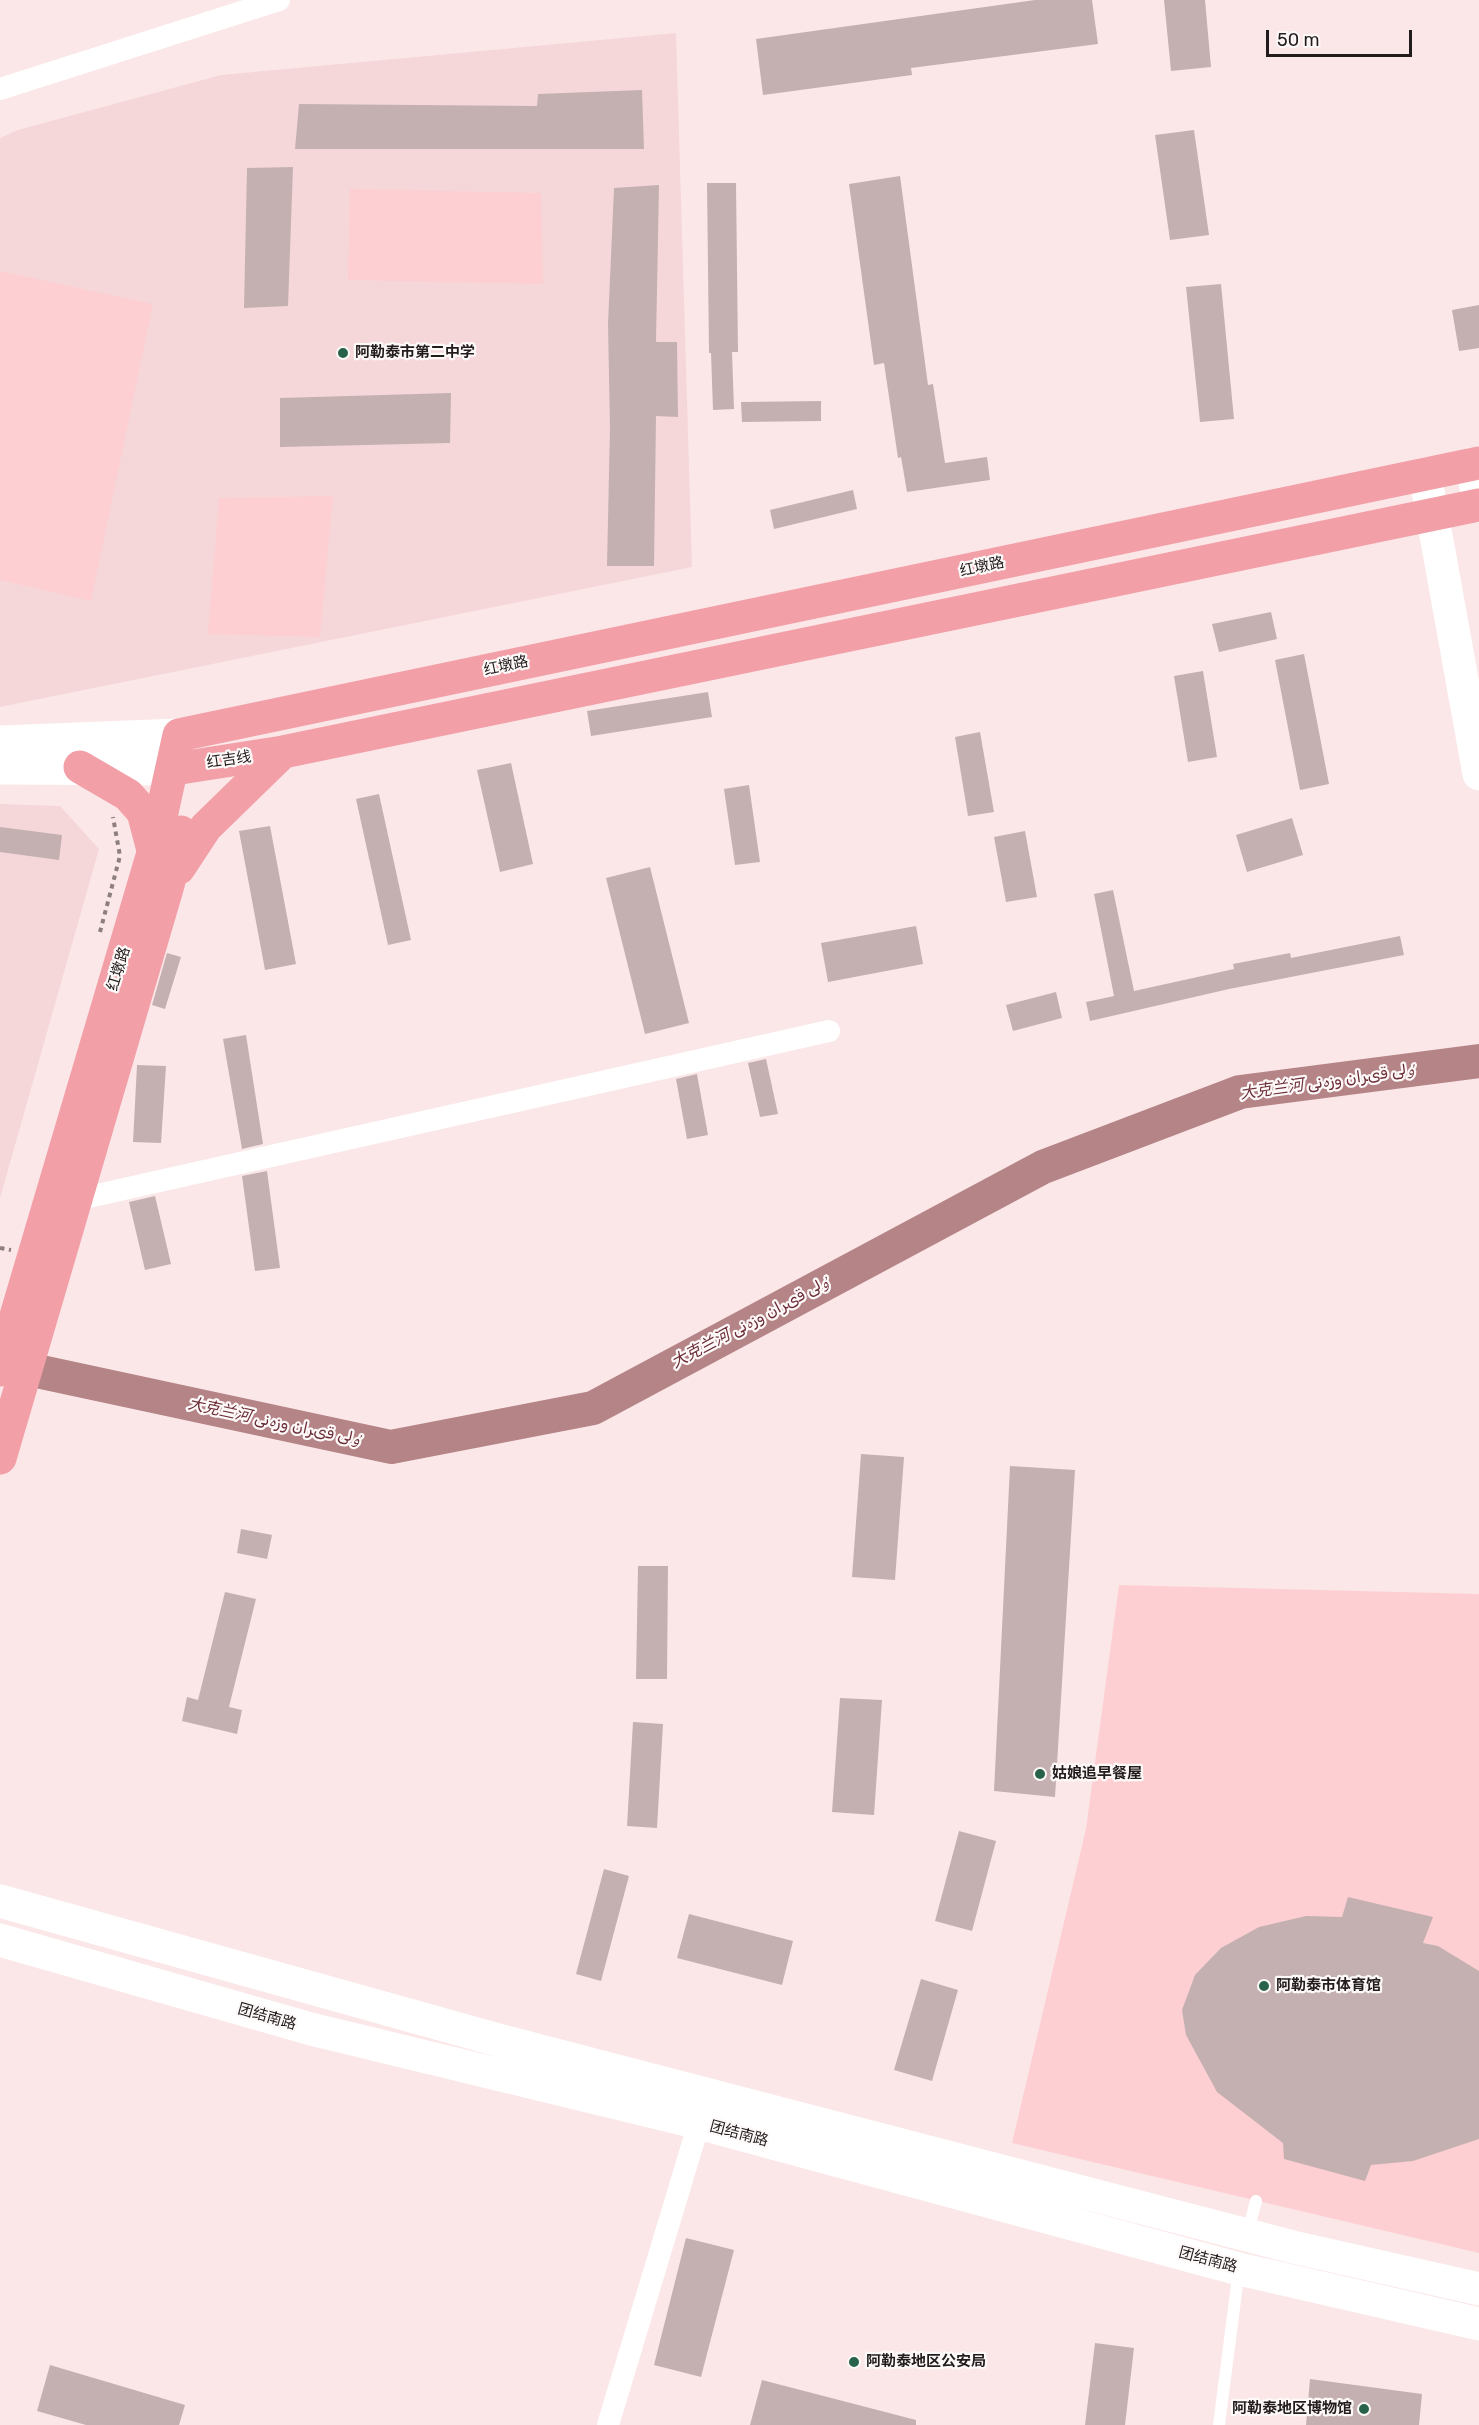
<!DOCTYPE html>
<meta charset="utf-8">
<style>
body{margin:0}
#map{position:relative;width:1479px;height:2425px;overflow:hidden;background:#fce7e8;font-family:Rubik,sans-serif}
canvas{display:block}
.scale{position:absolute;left:1266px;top:30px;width:146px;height:27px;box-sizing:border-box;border:3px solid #231c1c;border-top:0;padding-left:8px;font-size:18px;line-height:21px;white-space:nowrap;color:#231c1c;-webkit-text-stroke:4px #fdf9f9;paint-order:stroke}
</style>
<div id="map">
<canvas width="1479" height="2425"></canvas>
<div class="scale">50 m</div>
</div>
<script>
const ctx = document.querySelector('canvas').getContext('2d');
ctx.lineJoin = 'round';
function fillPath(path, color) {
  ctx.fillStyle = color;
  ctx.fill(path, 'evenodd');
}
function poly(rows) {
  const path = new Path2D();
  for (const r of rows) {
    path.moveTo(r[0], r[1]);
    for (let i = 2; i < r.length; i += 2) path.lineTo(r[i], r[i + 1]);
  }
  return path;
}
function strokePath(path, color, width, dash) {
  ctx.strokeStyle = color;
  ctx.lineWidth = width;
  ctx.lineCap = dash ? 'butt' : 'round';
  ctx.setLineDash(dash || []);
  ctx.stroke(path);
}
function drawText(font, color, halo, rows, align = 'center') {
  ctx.font = font + ' Rubik,"Noto Naskh Arabic","Noto Sans SC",sans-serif';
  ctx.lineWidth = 4.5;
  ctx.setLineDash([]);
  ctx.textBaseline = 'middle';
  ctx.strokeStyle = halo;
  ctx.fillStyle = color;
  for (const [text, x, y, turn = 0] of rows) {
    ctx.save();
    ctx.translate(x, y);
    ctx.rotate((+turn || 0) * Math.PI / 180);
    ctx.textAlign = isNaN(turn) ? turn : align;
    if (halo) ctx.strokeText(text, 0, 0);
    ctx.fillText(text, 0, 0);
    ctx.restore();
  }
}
fillPath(poly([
 [676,33,692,567,0,707,0,138,18,130,221,75],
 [0,804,60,806,99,849,0,1198]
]), '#f5d7d9');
fillPath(poly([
 [350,189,541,193,543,284,348,280],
 [0,271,153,304,91,601,0,580],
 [333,496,320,637,208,634,219,498],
 [1119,1585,1479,1594,1479,2253,1012,2143,1086,1829]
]), '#fdcfd2');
strokePath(poly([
 [0,1363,391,1447,593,1408,1043,1167,1240,1092,1479,1061]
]), '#b48487', 34);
fillPath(poly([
 [1035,0,1092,0,1098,44,911,68,912,75,763,95,756,39],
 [1164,0,1205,0,1211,67,1171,71],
 [642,90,644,149,295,149,299,104,537,106,538,94],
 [1194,130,1209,235,1170,240,1155,135],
 [293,167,288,306,244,308,247,168],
 [900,176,928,385,933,384,945,463,987,457,990,480,907,492,901,457,898,458,884,363,874,365,849,184],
 [707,183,736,183,738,352,732,352,734,409,713,410,711,353,709,353],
 [659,185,656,342,677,342,678,417,656,416,654,566,607,566,610,427,608,324,614,188],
 [1221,284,1234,419,1200,422,1186,287],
 [1479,305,1479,348,1459,351,1452,310],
 [451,393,450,443,280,447,280,398],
 [821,401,821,421,742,422,741,402],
 [853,490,857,509,774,529,770,510],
 [1271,612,1277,639,1219,652,1212,624],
 [1304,654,1329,784,1300,790,1275,660],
 [1203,671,1217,757,1188,762,1174,676],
 [708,692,712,717,591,736,587,711],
 [980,732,994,812,968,816,955,737],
 [511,763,533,864,500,872,477,770],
 [749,785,760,862,735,865,724,789],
 [379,794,411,940,388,945,356,799],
 [1292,818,1303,855,1247,872,1236,835],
 [270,826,296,964,265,970,239,831],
 [0,827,62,835,59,860,0,852],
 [1025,831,1037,897,1006,902,994,837],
 [650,867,689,1023,645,1034,606,878],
 [1113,890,1134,991,1234,969,1233,964,1290,953,1291,958,1400,936,1404,955,1229,989,1090,1021,1086,1002,1114,996,1094,894],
 [916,926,923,964,828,982,821,943],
 [167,953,181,957,165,1009,152,1005],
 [1056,992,1062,1018,1013,1031,1006,1005],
 [246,1035,263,1144,242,1149,223,1039],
 [766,1059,778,1114,760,1117,748,1063],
 [137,1065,166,1066,161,1143,133,1142],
 [697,1074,708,1135,687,1139,676,1079],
 [267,1171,280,1268,255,1271,242,1176],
 [155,1196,171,1264,145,1270,129,1202],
 [861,1454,904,1457,895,1580,852,1577],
 [1010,1466,1075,1470,1055,1797,994,1791],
 [241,1529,272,1535,267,1559,237,1553],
 [638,1566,668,1566,667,1679,636,1679],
 [225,1592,256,1599,229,1707,242,1710,237,1734,182,1721,187,1697,198,1700],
 [840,1698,882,1700,874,1815,832,1812],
 [633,1722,663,1724,657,1828,627,1826],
 [959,1831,996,1841,972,1931,935,1921],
 [604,1869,629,1876,601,1981,576,1974],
 [1348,1897,1433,1917,1423,1943,1438,1946,1479,1971,1479,2139,1413,2161,1371,2165,1365,2181,1284,2159,1283,2143,1217,2092,1186,2035,1182,2010,1195,1975,1221,1948,1259,1927,1306,1916,1342,1917],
 [689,1914,793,1941,782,1985,677,1958],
 [921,1979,958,1990,932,2081,894,2070],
 [686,2238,734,2250,701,2377,654,2365],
 [1095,2343,1134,2348,1125,2425,1085,2425],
 [50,2365,185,2405,179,2425,86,2425,37,2411],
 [1310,2379,1422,2394,1419,2425,1306,2425],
 [762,2380,916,2420,916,2425,750,2425]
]), '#c4b0b1');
strokePath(poly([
 [100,932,120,856,113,817],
 [0,1248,11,1250]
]), '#8d7f80', 4, [4.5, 4.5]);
strokePath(poly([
 [1247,2235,1256,2201],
 [1219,2425,1239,2269]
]), '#fff', 12);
strokePath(poly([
 [0,89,279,0],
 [75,1200,829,1031],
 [608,2425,699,2123]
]), '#fff', 22);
strokePath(poly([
 [1472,464,1479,506],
 [1425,474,1479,774],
 [0,742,179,735],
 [0,768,174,769],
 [0,1901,498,2040,1293,2247,1479,2289],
 [0,1940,311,2029,699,2123,1239,2269,1479,2324]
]), '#fff', 33);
strokePath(poly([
 [80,767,128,795,143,812,153,850],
 [174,769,283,752,1479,505],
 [179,868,206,827,283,752],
 [0,1370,153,853,179,735,1479,463],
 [0,1458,168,885,181,832]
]), '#f29fa8', 33);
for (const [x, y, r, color] of [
 [343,353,6,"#29624a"],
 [1040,1774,6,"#29624a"],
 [1264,1986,6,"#29624a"],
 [854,2362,6,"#29624a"],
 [1364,2409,6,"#29624a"]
]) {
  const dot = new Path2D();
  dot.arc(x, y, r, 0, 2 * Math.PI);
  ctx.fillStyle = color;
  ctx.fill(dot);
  strokePath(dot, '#fdf9f9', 2);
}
drawText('bold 15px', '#231c1c', '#fdf9f9', [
 ["阿勒泰市第二中学",355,353],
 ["姑娘追早餐屋",1052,1774],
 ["阿勒泰市体育馆",1276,1986],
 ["阿勒泰地区公安局",866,2362],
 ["阿勒泰地区博物馆",1352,2409,"right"]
], 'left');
drawText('15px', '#231c1c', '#fdf9f9', [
 ["红墩路",982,567,-12],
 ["红墩路",506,666,-12],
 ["红吉线",229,760,-8],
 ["红墩路",119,969,-73],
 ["团结南路",267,2017,16],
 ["团结南路",739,2134,15],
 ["团结南路",1208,2260,15]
]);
drawText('italic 16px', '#6c2d36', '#fdf9f9', [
 ["大克兰河 ۇلى قىران وزەنى",1327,1082,-8],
 ["大克兰河 ۇلى قىران وزەنى",750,1323,-28],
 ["大克兰河 ۇلى قىران وزەنى",274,1422,12]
]);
</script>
